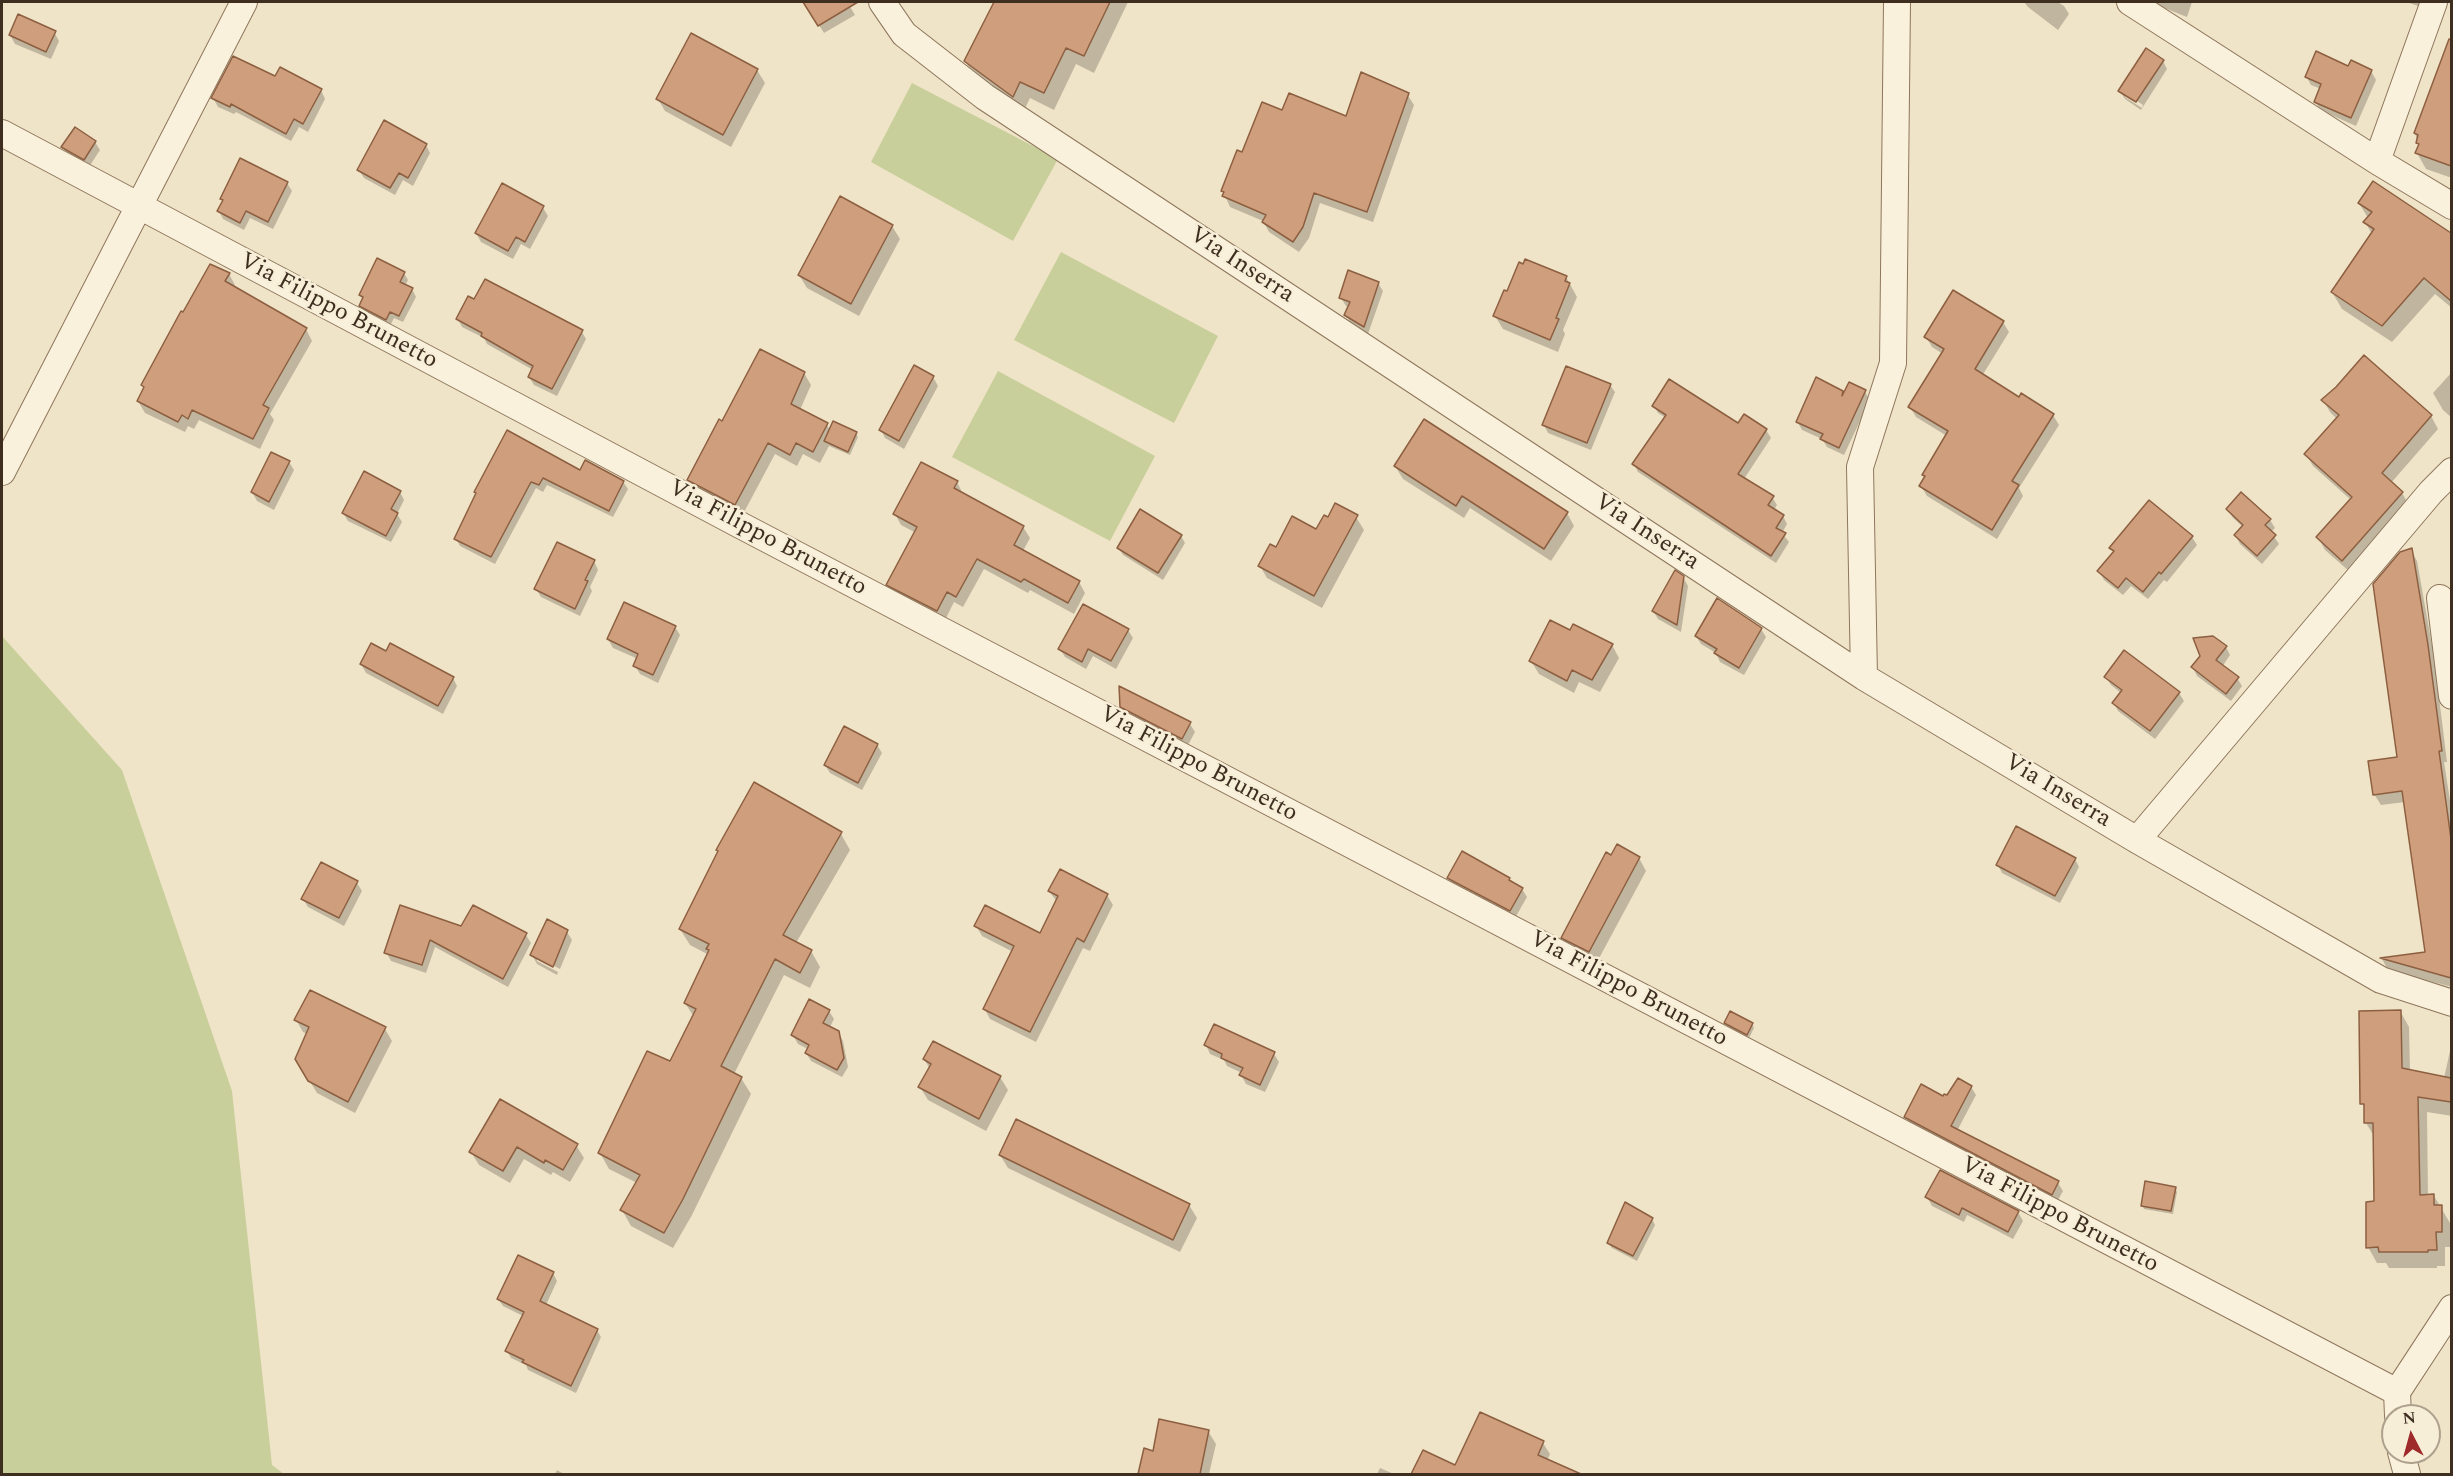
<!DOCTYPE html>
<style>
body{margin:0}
#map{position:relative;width:2453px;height:1476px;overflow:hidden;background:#f0e4c8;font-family:Spectral,serif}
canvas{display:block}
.frame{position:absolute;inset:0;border:3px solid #3d2e20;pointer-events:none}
.north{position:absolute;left:2381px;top:1404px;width:60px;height:60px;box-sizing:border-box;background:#f7eed8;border:2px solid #ada18e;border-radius:50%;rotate:354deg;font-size:16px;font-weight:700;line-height:24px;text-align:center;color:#3d2e20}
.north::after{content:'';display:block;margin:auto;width:21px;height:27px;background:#9e2a2b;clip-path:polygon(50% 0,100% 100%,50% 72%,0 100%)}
</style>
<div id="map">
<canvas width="2453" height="1476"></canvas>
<div class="frame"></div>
<div class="north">N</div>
</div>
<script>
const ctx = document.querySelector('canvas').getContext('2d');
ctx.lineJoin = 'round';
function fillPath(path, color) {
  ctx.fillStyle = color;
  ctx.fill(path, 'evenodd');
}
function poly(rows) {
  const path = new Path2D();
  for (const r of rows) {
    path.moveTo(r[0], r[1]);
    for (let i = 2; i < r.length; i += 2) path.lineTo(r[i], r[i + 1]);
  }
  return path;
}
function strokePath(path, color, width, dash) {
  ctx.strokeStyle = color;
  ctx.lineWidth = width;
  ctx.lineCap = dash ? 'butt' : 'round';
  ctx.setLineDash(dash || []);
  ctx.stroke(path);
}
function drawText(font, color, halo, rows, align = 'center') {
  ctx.font = font + ' Spectral,serif';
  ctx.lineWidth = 5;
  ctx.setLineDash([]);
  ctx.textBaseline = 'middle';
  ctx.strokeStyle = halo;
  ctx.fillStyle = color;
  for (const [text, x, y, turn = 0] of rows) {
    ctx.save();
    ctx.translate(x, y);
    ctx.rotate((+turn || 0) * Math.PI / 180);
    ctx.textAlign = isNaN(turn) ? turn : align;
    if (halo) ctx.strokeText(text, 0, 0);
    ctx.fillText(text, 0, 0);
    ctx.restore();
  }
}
fillPath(poly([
 [912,83,1058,159,1013,241,871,162],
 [1061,252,1218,336,1174,423,1014,340],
 [998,371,1155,456,1110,541,952,457],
 [2,636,122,770,232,1091,272,1465,284,1474,2,1474]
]), '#c9cf9b');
fillPath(poly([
 [815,2,847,2,855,15,824,33,807,6],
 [995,2,1128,2,1094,73,1076,64,1054,110,1030,98,1023,113,976,79,965,61],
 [2024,2,2058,2,2064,6,2069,14,2058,30,2028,7],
 [2149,2,2192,2,2187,17],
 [2407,2,2430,2,2426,9],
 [54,32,59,41,51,59,15,44,10,35],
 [2452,36,2452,178,2426,169,2417,153,2419,146,2415,133],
 [2163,61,2167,69,2141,110,2125,99,2120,91],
 [2125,93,2143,105,2142,108,2125,97],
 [2349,68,2371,71,2376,80,2356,126,2320,110,2315,101,2321,89,2311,85,2306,76],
 [757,70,765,83,731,147,665,111,658,99],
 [276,78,321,90,325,99,308,132,299,127,291,141,236,112,234,114,218,107,213,98],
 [1407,94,1414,105,1373,222,1320,203,1309,238,1299,252,1269,232,1263,221,1230,207,1223,191,1243,153,1283,112,1347,118],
 [95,142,100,150,89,167,68,156,63,148],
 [426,145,430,153,413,186,403,180,395,195,364,178,359,170],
 [287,183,292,191,273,229,250,218,244,230,223,219,219,211,224,201,222,199],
 [2374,183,2452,235,2452,308,2435,294,2392,342,2342,309,2332,292,2372,234,2365,222,2368,218,2359,203],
 [503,185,543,208,548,216,530,249,521,244,513,259,481,242,476,233],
 [892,226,900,239,859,316,807,288,799,275],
 [404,273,408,280,405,286,412,289,416,297,403,322,394,318,390,326,365,313,361,306,363,300,361,295],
 [229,274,235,285,234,288,306,329,312,341,270,414,274,420,260,449,199,420,194,429,188,426,185,432,145,413,138,401,145,388,143,385,184,314],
 [1566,277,1577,297,1563,330,1565,334,1558,352,1503,329,1495,316],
 [1378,283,1383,291,1368,334,1351,324,1346,315,1349,307,1346,306,1341,298],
 [458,319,582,332,586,339,557,396,534,385,529,377,533,370,487,344,484,338,462,327],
 [2003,322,2009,332,1982,376,2019,399,2053,415,2059,425,2019,488,2023,496,1997,539,1927,496,1921,486,1926,478,1924,475,1947,436,1916,417,1910,407,1943,354,1932,347,1926,337],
 [2365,357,2431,416,2438,429,2391,483,2402,493,2409,505,2350,572,2325,550,2318,537,2351,500,2313,466,2306,454,2337,419,2330,412,2323,400,2337,388],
 [2452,372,2452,418,2443,410,2433,393],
 [804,373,811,385,800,410,827,425,830,430,856,433,858,437,850,455,829,446,820,463,803,454,797,466,775,454,742,516,696,492,689,480,723,423],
 [933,377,938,386,904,449,885,438,881,430],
 [1610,385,1615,392,1591,450,1548,433,1544,425],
 [1842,392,1844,395,1865,392,1870,400,1844,455,1827,447,1822,439,1802,430,1797,421],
 [1654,406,1766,430,1771,438,1744,479,1772,497,1777,505,1774,510,1783,516,1787,524,1782,533,1789,542,1776,563,1638,472,1634,464,1666,418,1658,413],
 [507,432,580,472,623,482,628,489,613,517,547,485,543,492,536,488,495,564,460,546,456,539],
 [289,462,294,470,274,510,257,501,252,492],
 [1395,466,1567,513,1574,526,1551,561,1470,508,1464,518,1403,479],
 [957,482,963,494,1023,527,1030,538,1023,551,1079,582,1085,593,1074,614,1030,590,1028,593,984,569,963,607,954,602,944,622,894,596,888,585,916,533,901,525,895,514],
 [400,492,404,500,397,514,402,522,391,542,348,521,343,513],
 [2228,510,2270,520,2275,528,2271,532,2279,544,2262,564,2240,544,2236,536,2243,527,2233,518],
 [1356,517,1364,530,1322,608,1267,578,1260,566,1277,549],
 [1181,536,1185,543,1163,580,1123,555,1119,548],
 [2192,537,2197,545,2167,582,2164,580,2148,599,2131,586,2123,595,2104,580,2099,571,2114,553,2111,548],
 [2411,550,2417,561,2434,657,2447,762,2444,762,2452,813,2452,926,2428,928,2405,802,2381,805,2374,794,2399,759],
 [594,561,598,570,590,587,592,591,580,616,541,597,536,589],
 [1683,577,1688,586,1681,632,1658,619,1653,611],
 [675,627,680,635,658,683,640,674,635,666,638,659,613,648,608,639],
 [1761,629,1766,637,1744,675,1720,662,1716,653,1701,644,1696,636],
 [1128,630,1133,638,1116,669,1093,656,1086,669,1065,657,1060,649],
 [1570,632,1612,645,1619,658,1600,692,1579,682,1574,693,1539,674,1531,661],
 [2226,647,2230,655,2222,667,2237,678,2242,686,2231,701,2197,676,2193,668],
 [361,664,453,678,457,686,443,714,366,673],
 [2106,677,2179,693,2184,701,2155,739,2118,711,2114,703,2121,693,2111,685],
 [1121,706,1190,724,1195,732,1187,747,1126,715],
 [877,745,882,753,862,790,830,773,825,765],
 [841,834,850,850,796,943,811,951,820,967,810,988,784,975,734,1074,741,1078,751,1094,692,1215,673,1248,631,1226,622,1210,637,1183,609,1169,600,1153,671,1063,694,1017,685,1003,709,955,690,945,680,929],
 [1612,857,1639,858,1646,871,1596,964,1570,950,1562,938],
 [2075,859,2079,867,2060,903,2002,873,1998,865],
 [1449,878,1509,879,1522,889,1527,897,1515,918,1454,886],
 [357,883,362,891,344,926,308,907,303,899],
 [1049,891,1107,895,1113,905,1090,951,1083,948,1036,1042,990,1019,984,1008,1013,952,982,936,976,926,1041,935,1057,902],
 [473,907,526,935,531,943,508,987,435,947,426,973,391,961,386,952,462,928],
 [567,932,572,940,560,969,537,957,537,961,558,972,557,975,537,964,532,955],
 [2424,936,2452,939,2452,987,2388,970,2382,959,2427,953],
 [829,1011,834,1019,830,1027,838,1032,843,1041,848,1067,842,1077,811,1061,806,1053,808,1049,798,1044,793,1035],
 [2400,1011,2409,1027,2410,1071,2444,1078,2452,1042,2452,1116,2427,1112,2428,1196,2434,1196,2450,1223,2450,1247,2445,1247,2445,1266,2437,1266,2437,1268,2389,1268,2386,1263,2377,1263,2368,1247,2376,1203,2375,1138,2366,1123,2366,1110,2362,1103],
 [296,1020,385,1029,392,1041,355,1113,317,1093,296,1059,307,1034,303,1032],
 [1726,1023,1752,1024,1754,1028,1749,1038,1728,1027],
 [934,1043,1000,1077,1008,1090,986,1131,928,1100,920,1087,930,1069,924,1059],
 [1206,1045,1274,1054,1279,1062,1265,1092,1246,1084,1241,1075,1242,1073,1227,1066,1224,1060,1210,1054],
 [1971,1087,1976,1095,1957,1131,2058,1183,2063,1191,2057,1202,1911,1125,1906,1117],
 [500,1101,576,1145,584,1158,570,1182,553,1172,551,1175,524,1159,510,1183,479,1165,471,1152],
 [1000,1155,1189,1205,1197,1218,1180,1252,1008,1168],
 [2175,1188,2177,1192,2173,1214,2144,1209,2142,1205],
 [1927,1197,2018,1212,2023,1221,2013,1239,1967,1215,1964,1222,1932,1206],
 [1652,1219,1655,1225,1637,1261,1612,1248,1608,1243],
 [553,1273,557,1281,546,1305,597,1330,601,1337,576,1393,528,1370,526,1365,511,1358,507,1351,523,1316,503,1306,498,1299],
 [1481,1414,1543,1443,1550,1454,1547,1461,1577,1474,1413,1474,1423,1452,1456,1467],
 [1208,1431,1216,1444,1209,1474,1140,1474,1145,1450,1154,1453],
 [1380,1468,1394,1474,1377,1474],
 [557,1470,564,1474,555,1474]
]), '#0003');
const building = poly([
 [803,2,858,2,818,26,803,2],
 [994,2,1110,2,1084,56,1066,48,1044,93,1020,82,1013,97,964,61,994,2],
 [18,14,56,31,46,52,9,35,18,14],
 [691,33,758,69,723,135,656,99,691,33],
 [2449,39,2451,39,2451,166,2415,153,2419,144,2416,143,2418,135,2414,133,2449,39],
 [2146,48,2164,60,2136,102,2118,91,2146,48],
 [2316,51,2348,66,2351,60,2372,70,2351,118,2314,102,2321,84,2305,77,2316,51],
 [233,56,275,76,280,67,322,89,303,124,294,119,286,134,231,104,230,107,211,98,233,56],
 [1361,72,1409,93,1367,212,1314,193,1303,227,1293,242,1262,222,1266,215,1222,196,1224,192,1221,191,1237,150,1242,152,1262,102,1282,110,1289,93,1346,116,1361,72],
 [384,120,427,144,408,178,399,173,390,188,357,170,384,120],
 [75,127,96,141,84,160,61,147,75,127],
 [240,158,288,182,268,222,246,211,240,223,217,211,223,200,220,199,240,158],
 [2373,181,2451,233,2451,301,2424,278,2382,326,2331,292,2374,229,2363,222,2372,212,2358,203,2373,181],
 [502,183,544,206,525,242,516,237,508,251,475,233,502,183],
 [840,196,893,225,851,304,798,275,840,196],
 [377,258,405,272,400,282,413,288,399,316,390,312,386,320,359,306,363,297,359,295,377,258],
 [1525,259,1567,276,1565,281,1570,283,1556,318,1559,319,1550,340,1493,316,1504,290,1507,291,1519,262,1523,264,1525,259],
 [210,264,230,273,225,281,307,328,263,405,269,408,253,439,192,410,188,419,182,415,178,422,137,401,144,387,141,385,181,311,183,312,210,264],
 [1348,270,1379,282,1364,327,1344,315,1350,302,1339,298,1348,270],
 [485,279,583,330,552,389,528,377,533,366,481,336,482,333,456,319,468,296,474,299,485,279],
 [1953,290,2004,321,1975,369,2019,397,2021,393,2054,414,2012,481,2019,485,1992,530,1919,486,1925,476,1922,475,1948,431,1908,407,1944,349,1924,337,1953,290],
 [760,349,805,372,791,404,828,423,813,452,796,443,790,455,768,443,735,505,687,480,719,419,722,421,760,349],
 [2364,355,2432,415,2382,473,2403,492,2342,561,2316,537,2352,497,2304,454,2339,415,2321,400,2336,387,2364,355],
 [914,365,934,376,899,441,879,430,914,365],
 [1566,366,1611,384,1587,443,1542,425,1566,366],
 [1816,377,1843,391,1842,396,1849,382,1866,390,1839,448,1820,439,1823,434,1796,422,1816,377],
 [1669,379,1738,423,1744,414,1767,429,1738,474,1774,496,1768,505,1784,515,1776,528,1786,533,1771,556,1632,464,1666,415,1652,406,1669,379],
 [1424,419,1568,512,1544,549,1462,496,1456,506,1394,466,1424,419],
 [833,421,857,432,848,452,824,441,833,421],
 [507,430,580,470,585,460,624,481,609,511,543,478,539,485,531,482,491,557,454,539,476,493,474,492,507,430],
 [271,452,290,461,269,502,251,492,271,452],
 [921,462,958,481,954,488,1024,526,1014,545,1080,581,1068,603,1024,579,1021,582,977,559,956,597,947,592,937,611,886,585,917,527,893,514,921,462],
 [364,471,401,491,391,509,398,513,386,536,342,513,364,471],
 [2241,492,2271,519,2265,525,2276,535,2257,556,2234,535,2243,525,2226,509,2241,492],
 [2149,500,2193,536,2161,574,2159,572,2143,592,2126,578,2118,588,2097,571,2114,551,2109,548,2149,500],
 [1335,503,1358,515,1314,596,1258,566,1270,544,1276,547,1292,516,1316,529,1324,515,1328,517,1335,503],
 [1140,509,1182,535,1158,573,1117,548,1140,509],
 [557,542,595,560,585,580,588,581,575,609,534,589,557,542],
 [2412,548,2428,645,2442,751,2439,751,2451,839,2451,978,2380,958,2425,952,2402,791,2373,795,2368,761,2397,757,2373,584,2400,552,2412,548],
 [1675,570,1684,576,1677,625,1652,611,1675,570],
 [1717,598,1762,628,1739,668,1714,653,1717,649,1695,636,1717,598],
 [624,602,676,626,653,675,633,666,638,654,607,639,624,602],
 [1083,604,1129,629,1111,661,1088,649,1082,662,1058,649,1083,604],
 [1550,620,1570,630,1573,624,1613,644,1592,680,1572,670,1567,681,1529,661,1550,620],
 [2213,636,2227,646,2216,660,2239,677,2226,694,2191,667,2200,656,2193,638,2213,636],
 [371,643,386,651,390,643,454,677,438,706,360,664,371,643],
 [2124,650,2180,692,2150,731,2112,703,2122,690,2104,677,2124,650],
 [1119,686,1191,722,1182,739,1120,707,1119,686],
 [844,726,878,744,858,783,824,765,844,726],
 [754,782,842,832,783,935,812,950,800,973,775,959,721,1066,742,1077,683,1199,664,1233,620,1210,640,1175,598,1153,647,1051,670,1061,696,1009,684,1003,709,950,706,949,709,944,679,929,718,851,716,850,754,782],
 [2016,826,2076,858,2055,896,1996,865,2016,826],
 [1617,844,1640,857,1589,952,1561,938,1606,852,1611,855,1617,844],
 [1462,851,1510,878,1509,880,1523,888,1510,911,1447,878,1462,851],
 [321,862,358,881,339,918,301,899,321,862],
 [1060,869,1108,894,1084,942,1077,938,1030,1032,983,1009,1014,946,974,926,985,905,1040,933,1058,896,1048,891,1060,869],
 [400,905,461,926,473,905,527,933,503,979,430,940,422,965,384,953,400,905],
 [547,919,568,930,553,967,530,955,547,919],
 [310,990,386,1027,348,1102,308,1081,295,1059,309,1027,294,1020,310,990],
 [809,999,830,1010,823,1023,839,1031,844,1058,837,1070,805,1053,809,1045,791,1035,809,999],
 [2401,1010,2402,1068,2451,1078,2451,1102,2418,1097,2420,1195,2434,1194,2434,1205,2442,1205,2442,1232,2436,1232,2437,1250,2428,1250,2428,1252,2379,1252,2378,1247,2366,1248,2366,1202,2374,1201,2373,1123,2364,1123,2364,1104,2360,1104,2359,1011,2401,1010],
 [1730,1011,1753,1023,1747,1035,1724,1023,1730,1011],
 [1214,1024,1275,1052,1260,1085,1239,1075,1243,1068,1221,1058,1222,1054,1204,1045,1214,1024],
 [933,1041,1001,1076,979,1119,918,1087,931,1064,923,1059,933,1041],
 [1958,1078,1972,1086,1951,1126,2059,1181,2052,1195,1904,1117,1921,1084,1943,1096,1944,1094,1947,1095,1958,1078],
 [500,1099,578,1144,563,1170,545,1160,544,1163,517,1147,503,1171,469,1152,500,1099],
 [1016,1119,1190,1204,1173,1240,999,1155,1016,1119],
 [1940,1170,2019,1211,2008,1232,1962,1208,1959,1215,1925,1197,1940,1170],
 [2145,1181,2176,1187,2171,1211,2141,1206,2145,1181],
 [1625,1202,1653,1218,1633,1256,1607,1243,1625,1202],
 [518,1255,554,1272,540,1301,598,1329,571,1386,522,1362,524,1360,505,1351,524,1312,497,1299,518,1255],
 [1480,1412,1544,1441,1538,1455,1581,1474,1411,1474,1423,1450,1455,1465,1480,1412],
 [1159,1419,1209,1430,1200,1474,1138,1474,1144,1448,1153,1451,1159,1419]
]);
fillPath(building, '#cf9f7d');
strokePath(building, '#8d5f41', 1.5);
const minor = poly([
 [882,2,904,34,985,97,1864,677,2137,840,2381,980,2452,1003],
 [2130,2,2377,161,2452,206],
 [2,133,740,525,2397,1392],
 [2377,161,2434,2],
 [2,472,244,2],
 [2440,598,2452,696],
 [1864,677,1860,467,1893,363,1897,2],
 [2137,840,2431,492,2452,471],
 [2397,1392,2452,1308],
 [2397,1392,2398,1416],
 [2401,1452,2407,1474]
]);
strokePath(minor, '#8d765c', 28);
strokePath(minor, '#faf1dc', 26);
drawText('24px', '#3d2e20', '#f7eed8', [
 ["Via Inserra",1241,266,33],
 ["Via Filippo Brunetto",338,312,28],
 ["Via Inserra",1646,533,33],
 ["Via Filippo Brunetto",767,539,28],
 ["Via Filippo Brunetto",1198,765,28],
 ["Via Inserra",2057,792,31],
 ["Via Filippo Brunetto",1628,990,28],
 ["Via Filippo Brunetto",2059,1216,28]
]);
</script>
